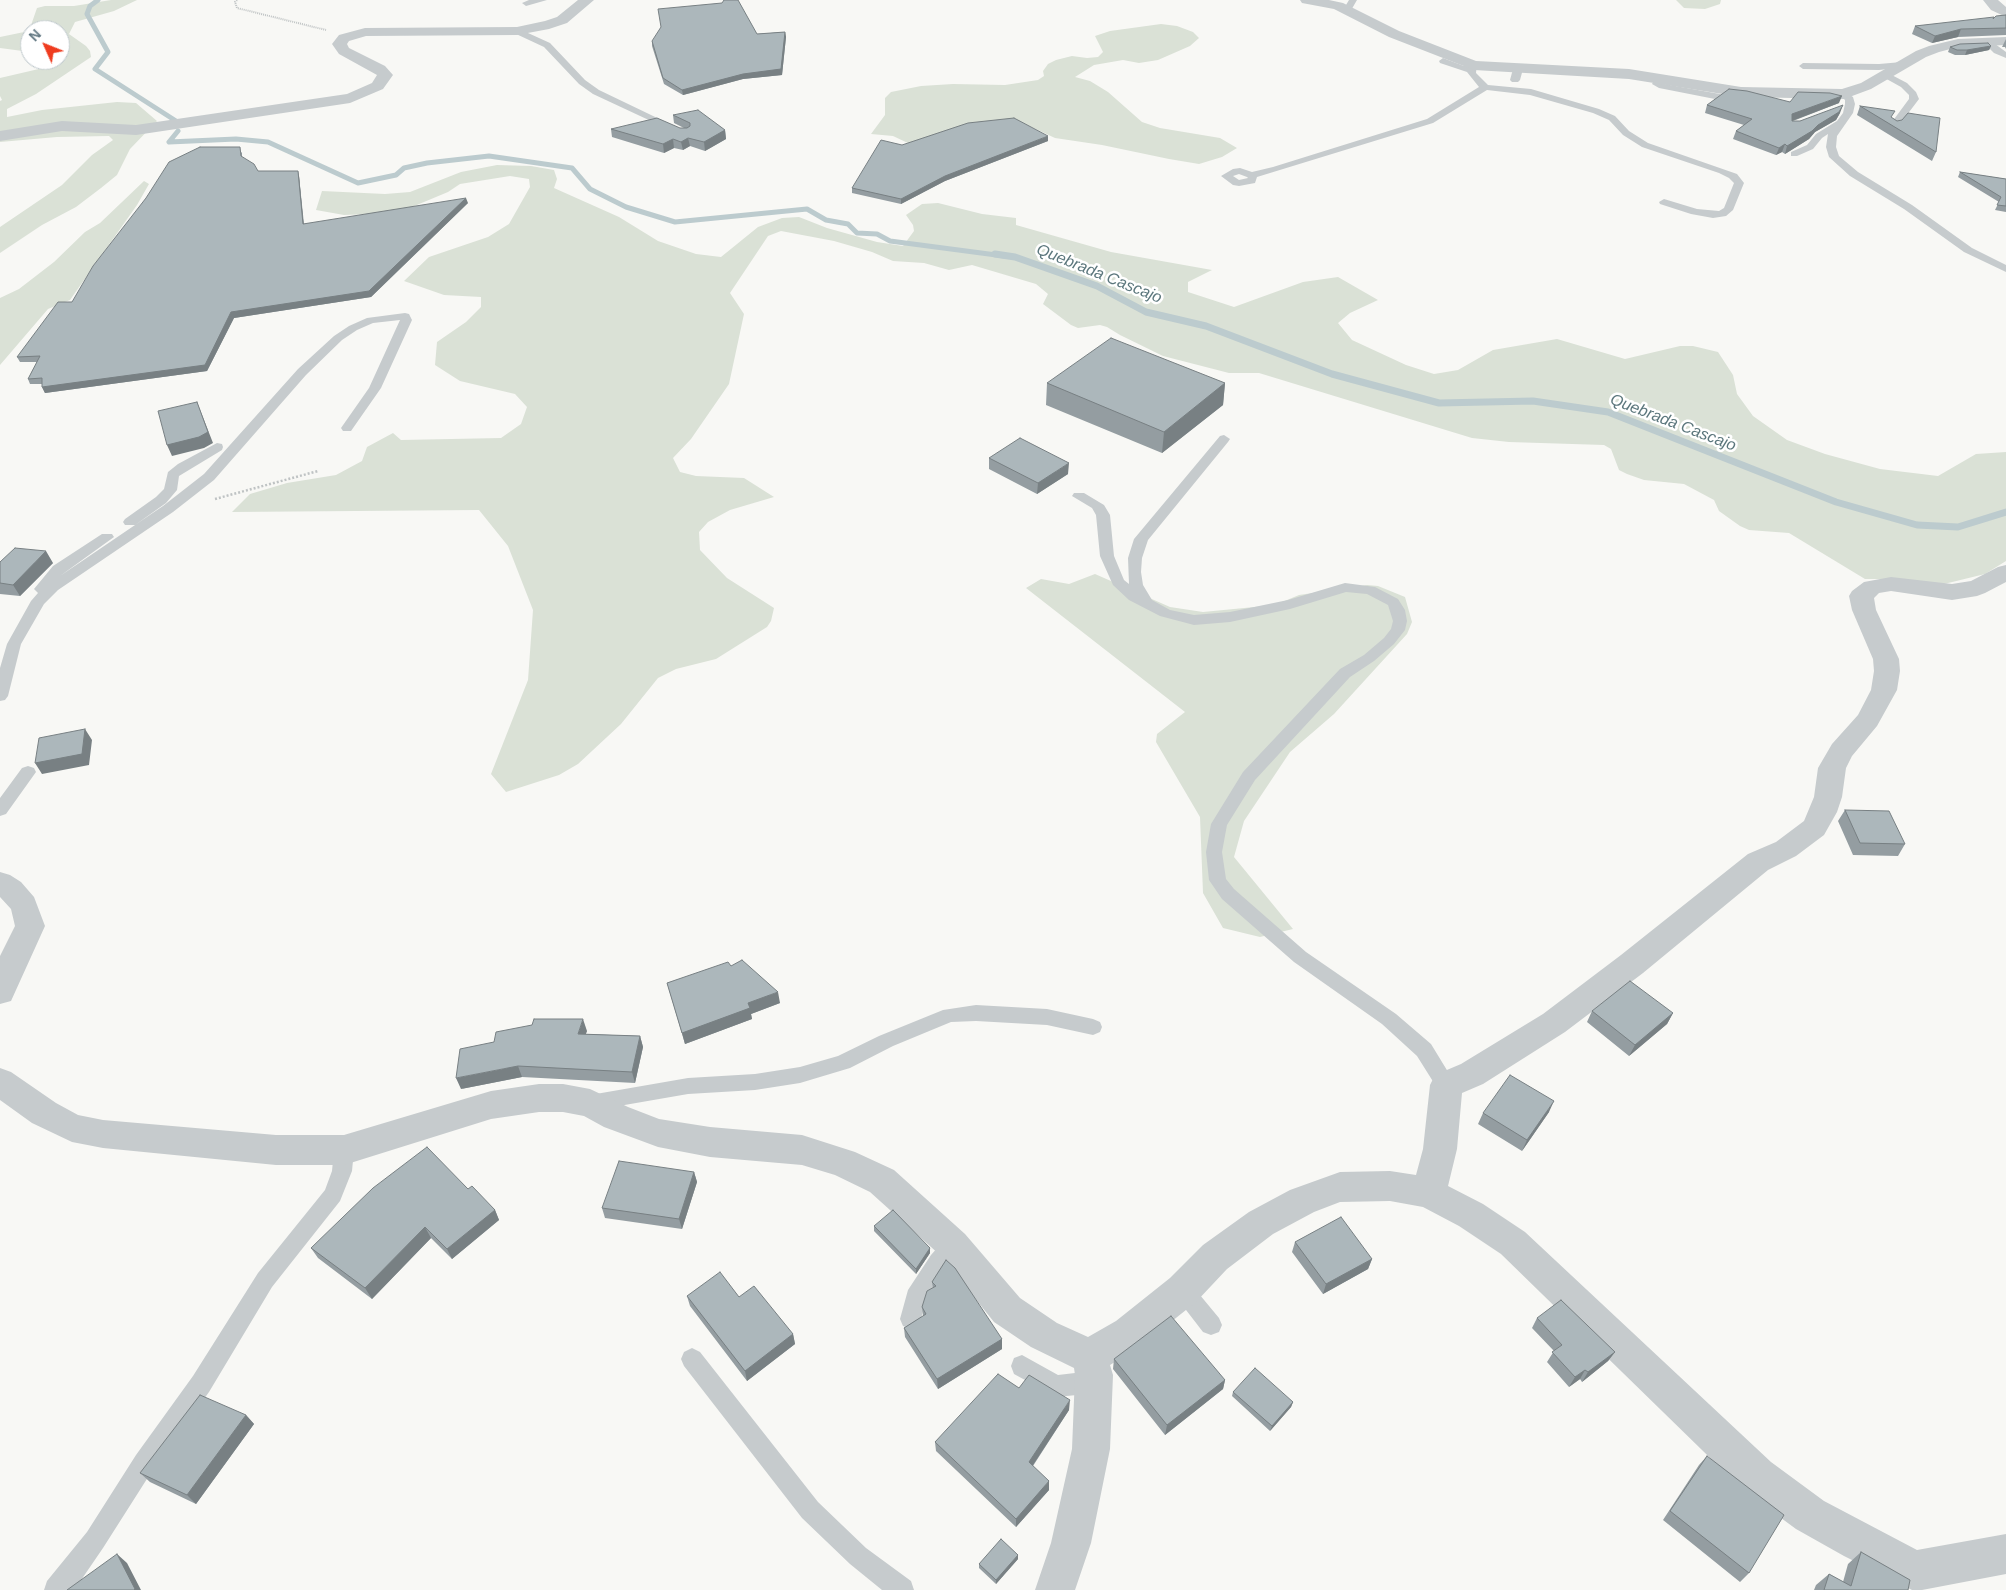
<!DOCTYPE html>
<style>
body{margin:0}
#map{position:relative;width:2006px;height:1590px;overflow:hidden;background:#f8f8f5;font-family:Helvetica,sans-serif}
canvas{display:block}
.north{position:absolute;left:20px;top:20px;width:50px;height:50px;box-sizing:border-box;background:#fff;border:1px solid #c0c9cd;border-radius:50%;rotate:314deg;font-size:14px;font-weight:700;line-height:20px;text-align:center;color:#617782}
.north::after{content:'';display:block;margin:auto;width:18px;height:22px;background:#ef3c1f;clip-path:polygon(50% 0,100% 100%,50% 72%,0 100%)}
</style>
<div id="map">
<canvas width="2006" height="1590"></canvas>
<div class="north">N</div>
</div>
<script>
const ctx = document.querySelector('canvas').getContext('2d');
ctx.lineJoin = 'round';
function fillPath(path, color) {
  ctx.fillStyle = color;
  ctx.fill(path, 'evenodd');
}
function poly(rows) {
  const path = new Path2D();
  for (const r of rows) {
    path.moveTo(r[0], r[1]);
    for (let i = 2; i < r.length; i += 2) path.lineTo(r[i], r[i + 1]);
  }
  return path;
}
function strokePath(path, color, width, dash) {
  ctx.strokeStyle = color;
  ctx.lineWidth = width;
  ctx.lineCap = dash ? 'butt' : 'round';
  ctx.setLineDash(dash || []);
  ctx.stroke(path);
}
function drawText(font, color, halo, rows, align = 'center') {
  ctx.font = font + ' Helvetica,sans-serif';
  ctx.lineWidth = 5;
  ctx.setLineDash([]);
  ctx.textBaseline = 'middle';
  ctx.strokeStyle = halo;
  ctx.fillStyle = color;
  for (const [text, x, y, turn = 0] of rows) {
    ctx.save();
    ctx.translate(x, y);
    ctx.rotate((+turn || 0) * Math.PI / 180);
    ctx.textAlign = isNaN(turn) ? turn : align;
    if (halo) ctx.strokeText(text, 0, 0);
    ctx.fillText(text, 0, 0);
    ctx.restore();
  }
}
fillPath(poly([
 [111,0,137,0,114,11,75,22,69,34,86,46,90,51,91,57,36,94,7,109,7,117,42,110,117,102,136,103,157,121,130,149,117,175,101,188,76,207,42,225,0,253,0,227,62,185,92,155,113,140,109,136,57,137,0,142,0,101,2,100,0,96,0,78,43,68,47,60,60,60,60,30,30,30,30,52,0,48,0,37,29,31,37,8,45,6,74,6],
 [1676,0,1721,0,1720,4,1705,9,1684,8],
 [1161,24,1177,26,1193,32,1199,38,1190,46,1158,60,1139,63,1123,60,1094,65,1075,77,1090,81,1108,92,1142,122,1160,128,1220,138,1237,148,1222,157,1199,164,1169,159,1102,145,1055,138,1016,120,910,144,893,136,871,134,885,115,885,98,891,92,921,86,953,84,1005,85,1038,80,1044,76,1043,71,1048,64,1056,60,1072,56,1087,58,1098,57,1103,52,1095,36,1110,31],
 [497,165,531,166,554,170,557,179,554,188,619,217,658,241,696,254,721,257,758,227,782,218,799,217,827,228,877,242,903,246,914,231,913,225,906,215,922,204,938,203,982,214,1016,218,1016,225,1111,252,1212,270,1188,282,1188,292,1234,307,1303,282,1338,277,1378,300,1350,313,1338,323,1352,340,1406,365,1434,374,1458,370,1493,350,1557,339,1625,359,1680,346,1693,346,1718,352,1733,375,1737,394,1753,416,1787,440,1825,454,1880,469,1938,476,1976,454,2006,452,2006,561,1985,574,1944,584,1902,579,1865,579,1789,533,1749,530,1740,526,1719,511,1714,500,1684,484,1644,480,1627,474,1619,470,1611,449,1604,445,1509,442,1472,438,1259,373,1229,373,1163,356,1120,335,1107,327,1100,325,1078,328,1071,325,1043,304,1048,294,1036,284,972,265,949,270,924,263,893,261,872,252,834,241,781,231,768,236,730,293,744,314,729,384,691,439,673,458,680,472,696,476,744,478,774,497,730,510,708,522,699,532,700,550,727,578,774,608,771,621,767,627,716,659,676,669,658,678,621,724,578,764,559,775,506,792,491,774,528,680,533,610,508,546,479,510,232,512,250,494,287,483,336,475,362,461,367,447,393,433,401,440,501,438,521,424,527,407,515,394,460,381,435,365,437,342,466,322,481,307,481,297,444,295,404,281,429,257,488,237,509,224,530,187,529,179,510,176,460,184,448,192,412,207,371,214,344,215,316,210,322,191,385,194,410,192,461,172],
 [144,181,149,184,137,205,70,300,48,309,0,365,0,298,19,289,54,262,85,232,100,223],
 [1095,574,1170,607,1203,612,1275,605,1299,595,1367,585,1378,586,1405,597,1412,622,1407,634,1334,714,1290,752,1244,821,1234,857,1293,929,1260,937,1223,928,1203,893,1200,817,1156,742,1157,734,1185,712,1026,588,1041,579,1069,584]
]), '#dae1d6');
strokePath(poly([
 [98,0,90,6,87,14,108,52,95,69,176,121],
 [178,131,169,142,236,139,268,142,358,183,396,175,404,168,427,163,489,156,572,168,590,189,626,207,675,222,807,209,826,220,848,224,857,233,877,234,890,241,1004,256]
]), '#bccbce', 5);
strokePath(poly([
 [995,254,1015,257,1097,286,1146,312,1206,326,1332,374,1439,403,1533,401,1608,412,1836,502,1917,525,1958,527,2006,512]
]), '#bccbce', 7);
strokePath(poly([
 [237,0,235,2,237,8,326,30]
]), '#bfc3c4', 2, [1, 1]);
strokePath(poly([
 [215,499,318,471]
]), '#bfc3c4', 2.5, [2, 2]);
fillPath(poly([
 [529,0,547,0,526,6,522,3,529,0],
 [1349,0,1357,0,1350,12,1344,12,1343,10,1349,0],
 [517,28,550,43,585,80,599,90,676,127,674,129,668,129,593,94,579,84,544,47,514,33,513,31,517,28],
 [1987,38,2006,52,2006,58,1994,53,1984,43,1984,39,1987,38],
 [1443,58,1464,66,1468,66,1474,62,1477,63,1476,73,1488,85,1531,89,1599,109,1615,116,1629,131,1648,143,1737,174,1744,183,1733,210,1726,216,1713,218,1691,214,1660,204,1659,202,1664,199,1697,209,1719,211,1724,208,1734,183,1729,178,1719,173,1642,147,1623,135,1609,120,1593,113,1530,95,1487,90,1433,123,1257,177,1255,183,1239,186,1233,185,1221,176,1233,169,1240,168,1252,172,1273,167,1427,119,1479,87,1467,72,1440,63,1439,61,1443,58],
 [1239,174,1247,177,1248,178,1239,180,1233,176,1239,174],
 [1902,62,1906,65,1905,67,1879,70,1803,69,1799,66,1803,63,1879,64,1902,62],
 [1518,66,1523,69,1520,80,1518,82,1512,82,1510,80,1513,69,1518,66],
 [1886,72,1907,83,1916,92,1919,99,1897,128,1894,129,1889,126,1909,99,1909,95,1901,87,1883,77,1881,75,1886,72],
 [1659,76,1662,77,1662,83,1664,84,1720,94,1725,97,1720,100,1659,88,1652,84,1656,77,1659,76],
 [1844,91,1853,97,1855,104,1853,113,1837,136,1836,147,1839,156,1858,172,1912,205,1972,248,2006,265,2006,272,1964,252,1904,209,1850,176,1829,157,1826,147,1828,134,1822,138,1813,149,1797,156,1791,156,1791,152,1807,145,1816,134,1837,121,1843,113,1845,104,1845,100,1839,94,1844,91],
 [405,313,409,314,412,320,381,388,351,431,343,431,341,428,369,388,400,320,373,323,357,330,342,340,306,375,214,480,173,512,58,590,44,604,21,644,8,696,5,700,0,701,0,668,7,644,31,601,38,593,34,589,53,566,102,534,112,534,114,537,60,576,163,506,204,474,298,369,334,336,349,326,367,318,405,313],
 [1224,435,1230,439,1228,442,1148,540,1142,558,1141,572,1143,585,1152,600,1170,610,1194,615,1230,612,1288,600,1345,583,1375,587,1398,599,1405,610,1407,621,1405,630,1394,644,1374,661,1350,677,1255,780,1227,825,1222,852,1226,879,1234,889,1306,952,1396,1014,1431,1044,1456,1085,1453,1091,1446,1093,1439,1091,1417,1056,1382,1024,1294,962,1222,899,1209,880,1206,852,1211,824,1243,772,1340,669,1364,655,1384,638,1391,629,1393,621,1388,605,1367,594,1346,592,1290,609,1230,622,1194,625,1160,616,1129,600,1113,585,1100,556,1096,515,1092,508,1072,496,1074,493,1084,493,1104,505,1110,515,1114,556,1124,580,1129,584,1128,558,1134,539,1220,436,1224,435],
 [217,443,222,444,223,447,222,450,179,476,177,490,166,503,135,525,125,525,123,522,125,519,156,497,164,489,168,472,178,464,217,443],
 [28,766,34,768,36,772,6,814,0,816,0,798,22,768,28,766],
 [976,1005,1047,1009,1093,1019,1100,1022,1102,1027,1100,1032,1093,1035,1047,1025,976,1021,951,1022,893,1046,850,1068,800,1083,755,1090,688,1094,590,1111,583,1109,580,1103,583,1097,590,1095,688,1078,755,1074,800,1067,838,1056,879,1036,943,1010,976,1005],
 [344,1141,351,1144,354,1150,352,1171,340,1201,272,1287,209,1392,152,1471,103,1548,77,1586,72,1590,44,1590,47,1581,87,1532,136,1455,193,1376,258,1273,325,1190,332,1171,334,1150,337,1144,344,1141],
 [953,1235,960,1238,963,1245,960,1252,945,1269,926,1300,919,1326,911,1329,903,1326,900,1319,908,1290,931,1255,946,1238,953,1235],
 [1183,1280,1190,1283,1219,1318,1222,1325,1219,1332,1211,1335,1203,1332,1176,1297,1172,1290,1176,1283,1183,1280],
 [692,1348,700,1352,818,1502,866,1548,911,1581,914,1590,882,1590,850,1564,802,1518,684,1366,681,1359,684,1352,692,1348],
 [1022,1355,1058,1375,1075,1373,1094,1364,1102,1367,1105,1375,1102,1383,1085,1392,1077,1395,1056,1397,1014,1374,1011,1366,1014,1358,1022,1355]
]), '#c6cbcd');
fillPath(poly([
 [578,0,594,0,567,23,549,29,517,35,366,36,349,41,347,44,349,48,385,66,393,75,383,89,350,103,136,135,62,131,0,141,0,131,62,121,136,125,347,94,372,83,377,75,339,54,332,44,339,35,365,28,517,27,545,21,557,17,578,0],
 [1300,0,1329,0,1343,3,1399,31,1476,61,1629,69,1741,87,1842,89,1861,83,1916,51,1929,46,1958,39,2006,37,2006,45,1958,47,1939,52,1926,57,1871,89,1844,99,1741,97,1629,79,1474,70,1389,37,1334,9,1302,3,1300,0],
 [1983,0,1998,0,2006,7,2006,17,1991,10,1983,0],
 [2006,565,2006,582,1985,593,1977,596,1952,600,1891,591,1879,593,1874,598,1876,610,1899,659,1900,671,1897,690,1877,726,1852,756,1846,768,1842,797,1837,812,1824,835,1796,856,1768,870,1643,973,1565,1032,1483,1084,1462,1093,1457,1149,1448,1186,1483,1204,1525,1232,1771,1462,1824,1501,1917,1550,2006,1534,2006,1574,1922,1590,1912,1590,1844,1556,1796,1529,1743,1490,1501,1254,1459,1226,1423,1207,1390,1201,1340,1202,1314,1212,1273,1234,1227,1269,1196,1302,1142,1345,1110,1365,1113,1375,1110,1449,1091,1543,1075,1590,1035,1590,1051,1543,1072,1449,1075,1375,1074,1368,1031,1347,994,1322,941,1256,870,1192,835,1175,802,1165,710,1157,658,1147,604,1127,584,1116,563,1112,539,1112,491,1119,344,1165,276,1165,103,1148,72,1142,32,1123,0,1100,0,1068,11,1072,56,1103,78,1115,103,1120,276,1135,344,1135,491,1091,539,1084,563,1084,590,1089,628,1107,659,1119,710,1127,802,1135,855,1152,894,1170,965,1234,1020,1298,1057,1323,1088,1337,1116,1321,1170,1278,1203,1245,1249,1212,1290,1190,1340,1172,1390,1171,1416,1175,1423,1149,1430,1085,1435,1075,1461,1064,1543,1014,1621,955,1748,854,1776,842,1804,821,1814,797,1818,768,1832,744,1858,715,1871,690,1874,671,1873,659,1852,610,1849,596,1852,591,1864,582,1891,577,1952,584,1971,581,1998,567,2006,565],
 [0,872,10,875,21,882,34,897,45,926,11,1001,0,1004,0,956,15,926,11,909,0,897,0,872]
]), '#c6cbcd');
fillPath(poly([
 [2006,15,2006,35,1958,37,1932,43,1912,34,1915,26,1993,19],
 [785,32,786,37,782,75,743,79,683,95,664,84,652,46,652,41],
 [2006,39,2006,49,2005,47,2002,47],
 [1991,46,1989,50,1965,55,1955,55,1948,52,1950,47],
 [1790,102,1839,103,1793,121,1800,121,1840,113,1836,120,1815,132,1809,139,1785,154,1782,152,1776,155,1733,139,1736,131,1744,125,1705,113,1707,105],
 [1860,106,1892,118,1936,152,1932,161,1857,115],
 [673,115,725,130,726,139,705,151,690,146,683,150,674,148,664,153,612,137,611,129,684,128,674,123],
 [1048,141,945,181,901,204,852,193,852,188,902,145],
 [242,152,242,157,258,171,298,171,299,176,304,224,468,203,371,297,234,318,207,371,45,393,42,387,42,384,30,384,28,379,37,362,20,362,17,357,72,302],
 [1960,172,2006,179,2006,212,1995,210,1999,202,1958,177],
 [1047,383,1225,383,1223,405,1162,453,1046,405],
 [989,458,1068,474,1037,494,989,469],
 [0,562,53,563,20,596,0,594],
 [1845,810,1905,844,1898,856,1853,855,1838,821],
 [731,966,780,1003,751,1014,752,1019,685,1044,667,983],
 [1592,1011,1673,1013,1667,1024,1629,1056,1587,1022],
 [587,1031,585,1034,640,1036,643,1047,635,1083,522,1077,461,1089],
 [1549,1112,1522,1151,1478,1124,1483,1113],
 [694,1172,697,1182,682,1229,605,1218,602,1208],
 [468,1189,495,1210,499,1220,452,1259,431,1238,372,1299,318,1258,311,1248],
 [874,1226,930,1248,930,1253,916,1274,874,1231],
 [1295,1242,1372,1259,1368,1269,1323,1294,1292,1252],
 [932,1282,1002,1339,1002,1349,938,1389,905,1337,904,1328,923,1316,922,1307,933,1288],
 [687,1296,739,1297,793,1334,795,1344,747,1381,690,1306],
 [1537,1318,1615,1352,1608,1361,1582,1382,1580,1379,1569,1387,1547,1362,1554,1351,1532,1328],
 [1114,1359,1225,1380,1223,1389,1165,1435,1113,1369],
 [1019,1388,1069,1410,1033,1466,1049,1490,1016,1527,936,1451,935,1442],
 [1233,1392,1293,1402,1291,1407,1270,1431,1232,1396],
 [246,1415,254,1424,196,1504,150,1482,140,1473],
 [1707,1456,1749,1573,1740,1582,1663,1520,1699,1465],
 [1861,1552,1908,1590,1814,1590,1816,1585,1829,1574,1843,1582,1848,1564],
 [1018,1555,1018,1559,996,1584,979,1568,979,1564]
]), '#949da1');
fillPath(poly([
 [1961,29,1958,37,1932,43,1935,36],
 [785,32,786,37,782,75,743,79,683,95,682,90],
 [1991,46,1989,50,1965,55,1967,50],
 [1842,96,1839,103,1789,122,1792,114],
 [1843,105,1840,113,1836,120,1815,132,1809,139,1785,154,1787,146,1818,125],
 [725,130,726,139,705,151,704,142],
 [1048,136,1048,141,945,181,901,204,901,199,945,176],
 [688,138,690,146,683,150,681,142],
 [673,139,674,148,664,153,663,144],
 [1785,144,1782,152,1776,155,1779,148],
 [298,171,299,176,304,229,303,224],
 [466,198,468,203,371,297,234,318,207,371,45,393,42,387,231,312],
 [1225,383,1223,405,1162,453,1164,432],
 [197,402,213,443,204,448,172,456,167,445],
 [1069,463,1068,474,1037,494,1038,483],
 [46,551,53,563,20,596,13,585],
 [85,729,92,740,89,765,42,774,35,763],
 [778,992,780,1003,751,1014,752,1019,685,1044,682,1033,748,1003],
 [1673,1013,1667,1024,1629,1056,1635,1045],
 [583,1019,587,1031,582,1045,578,1034],
 [640,1036,643,1047,635,1083,632,1072],
 [518,1066,522,1077,461,1089,456,1078],
 [1554,1101,1549,1112,1522,1151,1527,1140],
 [694,1172,697,1182,682,1229,679,1219],
 [495,1210,499,1220,452,1259,447,1249],
 [425,1227,431,1238,372,1299,365,1288],
 [930,1248,930,1253,916,1274,916,1269],
 [1372,1259,1368,1269,1323,1294,1326,1284],
 [793,1334,795,1344,747,1381,745,1371],
 [1002,1339,1002,1349,938,1389,937,1379],
 [1615,1352,1608,1361,1582,1382,1588,1372],
 [1585,1370,1580,1379,1569,1387,1575,1377],
 [1225,1380,1223,1389,1165,1435,1167,1425],
 [1070,1400,1069,1410,1029,1471,1029,1462],
 [1293,1402,1291,1407,1270,1431,1272,1426],
 [246,1415,254,1424,196,1504,187,1495],
 [1049,1481,1049,1490,1016,1527,1016,1519],
 [117,1554,127,1563,141,1590,134,1590],
 [1018,1555,1018,1559,996,1584,996,1580]
]), '#788083');
const building = poly([
 [724,0,738,0,757,34,785,32,781,69,743,74,682,90,663,78,652,41,661,27,658,9,722,3,724,0],
 [2006,15,2006,28,1961,29,1935,36,1915,26,1994,17,1993,19,1996,16,2006,15],
 [1988,43,1991,46,1967,50,1957,50,1950,47,1960,44,1988,43],
 [1729,89,1747,91,1790,102,1798,92,1830,93,1842,96,1792,114,1792,121,1800,121,1843,105,1839,112,1818,125,1812,131,1787,146,1785,144,1779,148,1736,131,1752,119,1707,105,1729,89],
 [1860,106,1895,111,1891,117,1897,121,1902,120,1908,113,1940,118,1936,152,1860,106],
 [698,110,725,130,704,142,688,138,681,142,673,139,663,144,611,129,657,118,680,128,687,128,690,126,690,123,673,115,698,110],
 [1014,118,1048,136,945,176,901,199,852,188,881,140,902,145,968,123,1014,118],
 [200,147,240,147,241,156,254,164,258,171,298,171,303,224,466,198,369,291,231,312,205,365,42,387,42,378,28,379,40,356,17,357,58,302,72,302,93,266,146,198,169,162,200,147],
 [1960,172,2006,179,2006,206,1997,205,2001,197,1960,172],
 [1111,338,1225,383,1164,432,1047,383,1111,338],
 [197,402,208,432,199,437,167,445,158,411,197,402],
 [1020,438,1069,463,1038,483,989,458,1020,438],
 [15,548,46,551,13,585,0,583,0,562,15,548],
 [85,729,82,754,35,763,39,738,85,729],
 [1845,810,1889,811,1905,844,1860,843,1845,810],
 [742,960,778,992,748,1003,750,1008,682,1033,667,983,728,962,731,966,742,960],
 [1630,981,1673,1013,1635,1045,1592,1011,1630,981],
 [534,1019,583,1019,578,1034,640,1036,632,1072,518,1066,456,1078,460,1049,494,1042,496,1032,532,1025,534,1019],
 [1510,1075,1554,1101,1527,1140,1483,1113,1510,1075],
 [427,1147,468,1189,472,1186,495,1210,447,1249,425,1227,365,1288,311,1248,373,1188,427,1147],
 [619,1161,694,1172,679,1219,602,1208,619,1161],
 [893,1210,930,1248,916,1269,874,1226,893,1210],
 [1341,1217,1372,1259,1326,1284,1295,1242,1341,1217],
 [946,1260,955,1268,1002,1339,937,1379,904,1328,926,1314,922,1307,927,1291,936,1286,932,1282,946,1260],
 [720,1272,739,1297,754,1286,793,1334,745,1371,687,1296,720,1272],
 [1561,1300,1615,1352,1588,1372,1585,1370,1575,1377,1552,1352,1562,1345,1537,1318,1561,1300],
 [1171,1316,1225,1380,1167,1425,1114,1359,1171,1316],
 [1255,1368,1293,1402,1272,1426,1233,1392,1255,1368],
 [998,1374,1019,1388,1029,1375,1070,1400,1029,1462,1049,1481,1016,1519,935,1442,998,1374],
 [200,1395,246,1415,187,1495,140,1473,200,1395],
 [1707,1456,1784,1515,1749,1573,1670,1511,1707,1456],
 [1001,1539,1018,1555,996,1580,979,1564,1001,1539],
 [1861,1552,1910,1580,1908,1590,1824,1590,1829,1574,1851,1586,1861,1552],
 [117,1554,135,1589,134,1590,67,1590,117,1554]
]);
fillPath(building, '#acb7bb');
strokePath(building, '#788083', 1);
drawText('italic 16px', '#5c777d', '#fff', [
 ["Quebrada Cascajo",1099,274,22],
 ["Quebrada Cascajo",1673,423,21]
]);
</script>
